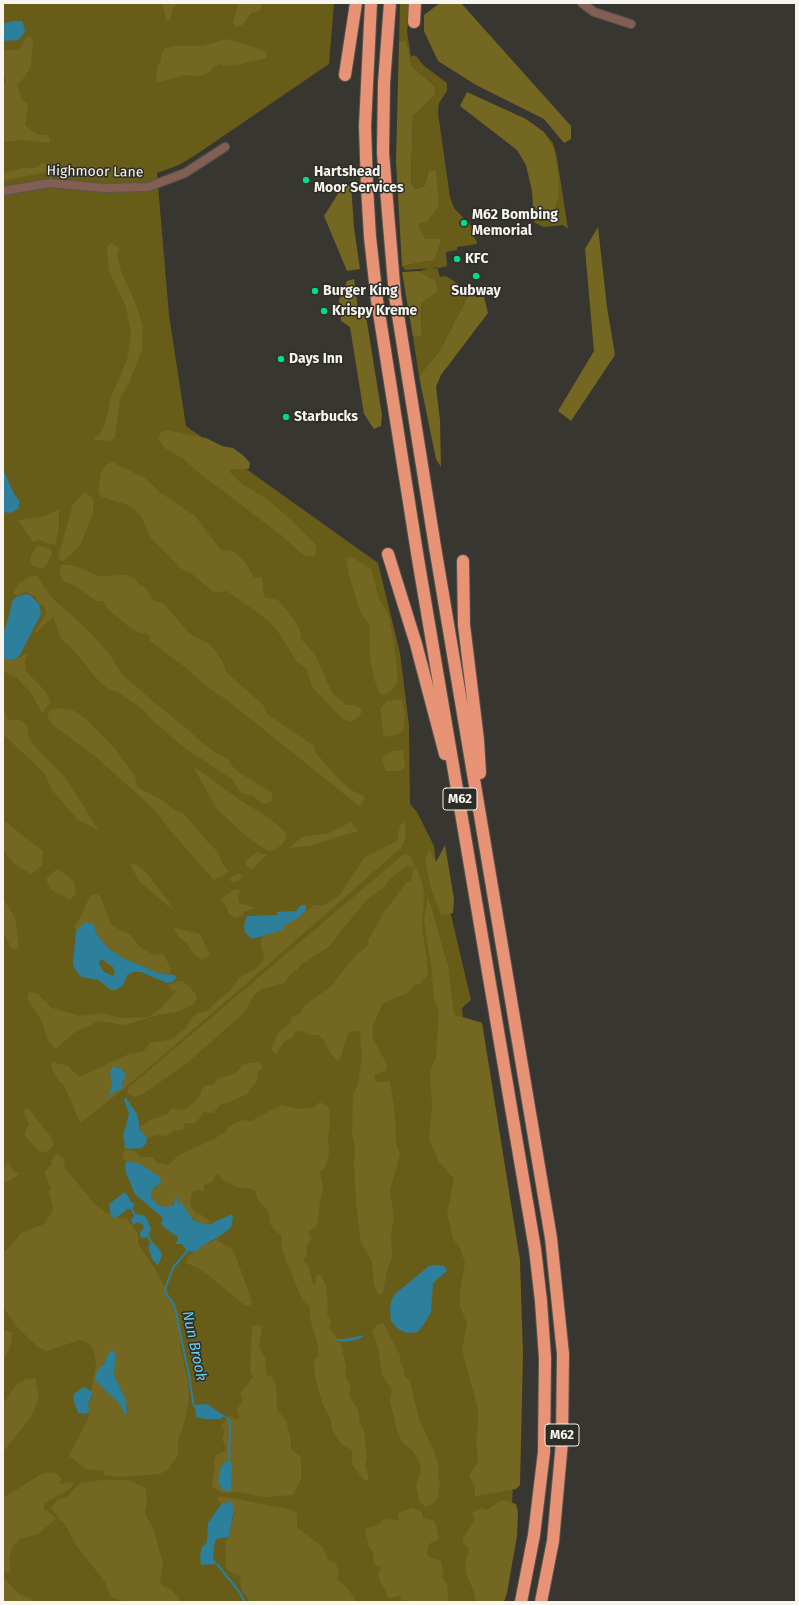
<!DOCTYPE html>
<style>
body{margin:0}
#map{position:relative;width:799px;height:1605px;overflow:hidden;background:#373630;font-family:"Fira Sans",sans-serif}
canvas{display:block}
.frame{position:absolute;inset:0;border:4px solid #f6f5f0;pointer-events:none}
</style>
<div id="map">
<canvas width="799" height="1605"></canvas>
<div class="frame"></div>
</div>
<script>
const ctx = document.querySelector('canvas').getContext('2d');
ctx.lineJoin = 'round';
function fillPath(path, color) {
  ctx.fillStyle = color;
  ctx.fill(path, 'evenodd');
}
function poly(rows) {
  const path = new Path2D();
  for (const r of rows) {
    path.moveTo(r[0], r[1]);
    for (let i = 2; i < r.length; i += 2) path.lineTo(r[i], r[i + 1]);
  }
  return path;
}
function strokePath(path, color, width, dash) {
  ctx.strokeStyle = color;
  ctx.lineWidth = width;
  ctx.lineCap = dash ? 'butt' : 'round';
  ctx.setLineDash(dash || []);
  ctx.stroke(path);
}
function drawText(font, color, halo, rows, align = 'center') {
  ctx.font = font + ' "Fira Sans",sans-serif';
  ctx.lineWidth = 3;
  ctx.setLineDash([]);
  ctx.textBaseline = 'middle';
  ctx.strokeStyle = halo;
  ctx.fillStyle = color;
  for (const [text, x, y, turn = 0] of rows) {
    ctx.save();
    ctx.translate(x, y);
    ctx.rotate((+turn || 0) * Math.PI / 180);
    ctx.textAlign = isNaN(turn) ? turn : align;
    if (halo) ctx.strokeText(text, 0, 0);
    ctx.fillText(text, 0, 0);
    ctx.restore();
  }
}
fillPath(poly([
 [3,3,334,3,329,64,197,154,179,165,157,173,169,315,186,426,378,563,400,653,409,725,410,804,417,812,434,846,436,862,447,898,471,1000,462,1008,463,1017,482,1023,520,1261,511,1538,499,1602,3,1602],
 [400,3,411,3,407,31,411,57,414,55,417,57,423,65,447,83,447,91,439,103,438,113,450,197,454,208,474,229,471,231,477,242,477,244,457,247,457,250,446,252,447,266,439,268,405,270,402,266,435,260,442,239,426,239,418,224,429,171,424,186,415,189,411,180,413,116,435,95,435,86,412,67,406,43,399,42],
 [544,132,553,143,557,158,568,229,563,225,544,227,535,223,533,219,533,206,552,217,554,148],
 [437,267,440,277,446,276,470,292,440,350,419,376,413,337,422,335,421,303,435,280,419,271]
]), '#685c19');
fillPath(poly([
 [162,3,179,3,173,8,171,18,167,21],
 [238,3,263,3,259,11,251,13,242,25,235,27,233,23],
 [440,3,461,3,571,126,571,139,564,143,544,119,476,85,438,61,424,31,424,15],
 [29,37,32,37,33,40,31,67,23,79,17,84,21,98,28,104,25,125,38,135,47,135,50,139,49,143,21,140,3,142,3,86,6,81,3,71,3,50,19,50,26,38],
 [226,39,260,49,266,53,267,58,241,64,225,66,220,64,213,67,209,73,200,76,183,75,179,77,158,82,156,78,157,67,161,60,161,54,165,48,174,46,203,46],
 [399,42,406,42,412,67,435,86,435,95,413,116,411,180,415,189,424,186,429,171,436,171,439,205,427,222,418,224,426,239,442,239,435,260,402,266,396,161],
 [467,92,526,119,544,132,554,148,559,182,558,199,552,217,533,206,532,191,526,165,517,150,460,106],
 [42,163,70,172,64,175,55,172,41,173,3,181,3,173,22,168,35,168],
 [351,184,354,228,360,269,347,271,324,216,341,189],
 [598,227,607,307,615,355,571,421,558,411,594,351,585,249],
 [112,243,119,248,117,254,121,271,137,307,143,328,142,350,129,383,120,399,115,438,109,441,95,440,93,437,99,435,105,424,111,397,127,360,131,334,126,307,109,271,107,247],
 [419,271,435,280,438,291,421,303,422,336,413,337,402,272],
 [354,279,358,309,365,310,382,415,381,426,374,429,364,414,350,327,341,321,339,300,347,281],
 [470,292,476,297,484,297,488,313,441,375,436,387,440,420,441,467,436,459,419,376,440,350],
 [166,430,206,438,222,446,233,448,244,456,250,463,249,469,232,469,229,471,242,484,267,499,292,521,317,546,315,557,303,555,281,535,203,476,182,458,166,449,158,439,161,432],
 [112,462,145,478,161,493,195,516,221,550,233,551,244,561,254,577,262,578,264,597,278,600,288,612,299,627,301,639,315,654,332,693,347,705,355,705,362,710,360,716,351,722,342,718,312,687,307,670,296,661,279,633,269,621,227,591,214,593,191,573,180,568,151,538,141,516,131,506,102,497,98,493,101,472,106,465],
 [85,492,93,498,93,513,80,546,62,562,58,557,73,504],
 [59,509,59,528,55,545,43,542,40,539,33,542,18,520,45,516],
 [37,545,51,549,52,553,48,563,42,569,33,566,30,561,31,556],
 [352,557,371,569,379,599,388,614,394,641,398,682,392,690,384,695,379,693,374,678,370,659,369,624,360,611,349,575,346,558],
 [62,564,76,566,99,576,127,575,135,579,141,586,145,587,154,601,163,603,190,634,208,643,214,649,223,662,226,672,264,706,267,714,314,746,315,752,335,775,351,790,364,796,364,800,359,806,227,700,209,688,185,667,150,641,150,636,147,633,140,633,129,627,107,608,103,601,97,601,73,585,63,581,59,573],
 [32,575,37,576,50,596,90,632,110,655,122,675,214,752,228,759,233,767,240,773,272,793,272,801,263,804,252,795,242,794,232,779,183,747,151,719,145,711,117,691,109,690,96,678,71,647,61,639,53,616,36,633,34,633,46,614,45,607,39,603,35,596,26,592,17,596,13,593,18,584],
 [29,652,25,660,26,671,45,691,51,702,42,713,31,693,17,678,3,671,3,656,15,660],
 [398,699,402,701,405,714,403,731,397,735,384,737,380,709,387,701],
 [3,707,8,720,19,720,27,725,29,738,37,749,65,777,99,831,77,819,52,790,44,773,3,734],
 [59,708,72,710,85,718,96,729,116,750,135,776,137,787,164,801,175,810,184,814,206,840,218,852,223,865,229,872,214,880,170,830,154,809,96,757,54,726,48,719,48,715,50,710],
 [403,750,405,767,400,771,386,771,381,758,393,751],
 [195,767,240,800,271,819,287,834,283,844,273,851,268,851,248,838,217,809,195,770],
 [3,820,43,851,42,865,31,874,16,865,3,851],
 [351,822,358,831,309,846,289,848,302,837,329,833],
 [405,822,406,836,402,847,239,990,125,1088,80,1123,64,1085,58,1080,51,1067,53,1061,58,1064,67,1065,79,1077,129,1054,143,1052,150,1043,172,1039,187,1027,190,1020,197,1013,207,1011,218,1000,230,991,240,977,258,967,263,960,264,955,261,947,262,935,299,917,314,905,324,905,340,895,364,858,397,841,400,825],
 [117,1066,124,1071,122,1089,109,1095,108,1094,112,1087],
 [445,845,454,899,453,913,441,915,431,889,425,859,429,849,436,862],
 [256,852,267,855,252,869,246,866,245,862],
 [404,854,409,855,413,860,414,866,412,868,408,865,390,879,383,888,369,898,343,928,330,946,300,965,298,970,293,972,284,983,262,989,254,995,244,1013,187,1063,143,1094,134,1097,128,1093,128,1088],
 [130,864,137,865,146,872,174,909,169,907,139,881],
 [416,867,423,885,424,895,422,928,426,954,428,975,420,984,415,984,409,992,386,1002,382,1005,372,1028,373,1039,387,1064,386,1070,374,1075,376,1082,390,1081,395,1114,396,1144,400,1154,390,1190,394,1219,391,1233,392,1257,387,1270,383,1293,379,1295,374,1285,372,1261,361,1243,356,1204,354,1163,355,1145,352,1135,353,1094,358,1085,360,1071,362,1056,360,1040,361,1034,358,1031,351,1031,347,1036,340,1060,337,1061,331,1054,324,1040,319,1035,310,1035,304,1032,296,1031,293,1037,284,1042,276,1054,271,1050,278,1033,291,1022,292,1016,300,1014,303,1007,331,986,356,955,369,945,368,940,385,911,406,883,411,881,413,870],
 [57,869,68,876,74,883,76,893,70,900,50,889,46,879],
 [239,873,243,877,238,881,232,882,229,879],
 [234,890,240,890,238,896,239,903,255,908,244,912,242,916,236,918,229,914,226,906,221,899],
 [95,894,100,896,112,926,130,934,139,946,154,955,163,954,171,968,170,973,158,973,121,957,107,947,96,933,79,928,76,931,74,927,81,916,90,896],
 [428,896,448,966,454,1015,482,1023,520,1261,523,1354,520,1485,516,1489,475,1496,475,1487,469,1476,478,1462,476,1443,478,1426,478,1409,462,1350,467,1324,460,1306,460,1293,465,1263,460,1248,453,1239,447,1213,454,1179,439,1162,429,1139,432,1106,430,1072,436,1057,439,1010,434,999,431,966,424,921],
 [3,899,15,917,19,946,13,950,3,932],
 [172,927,200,934,210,955,202,960,193,953,187,943,179,937],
 [178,981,183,981,195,993,197,997,194,1004,177,1012,158,1015,125,1025,99,1021,75,1032,57,1048,54,1048,47,1038,41,1020,27,998,29,992,38,994,52,1008,80,1016,103,1013,120,1018,149,1017,160,1009,173,995,176,991,171,990,168,985],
 [258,1062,262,1066,262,1069,258,1070,257,1081,247,1094,228,1103,221,1104,213,1113,204,1112,195,1124,184,1123,185,1127,182,1130,174,1131,166,1136,157,1135,147,1138,142,1134,140,1127,150,1120,168,1114,172,1108,184,1110,196,1101,200,1096,202,1088,206,1085,213,1085,219,1078,234,1074,244,1064],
 [320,1102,329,1108,330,1125,328,1136,329,1155,325,1167,320,1172,323,1187,320,1201,318,1221,316,1226,308,1232,312,1238,306,1247,307,1255,303,1261,309,1267,313,1285,316,1283,315,1279,317,1275,321,1275,326,1285,328,1306,327,1315,330,1318,331,1322,329,1327,337,1338,336,1341,340,1342,342,1349,346,1367,345,1376,351,1386,349,1396,358,1410,360,1424,364,1429,367,1458,365,1467,368,1474,368,1479,365,1481,352,1465,352,1450,341,1444,332,1429,331,1420,322,1402,315,1377,314,1360,319,1356,317,1342,310,1318,310,1306,306,1304,301,1297,284,1255,281,1244,282,1236,273,1229,270,1223,269,1212,258,1200,255,1190,249,1188,239,1188,222,1179,219,1175,216,1175,212,1182,204,1185,203,1191,196,1190,192,1192,190,1203,192,1209,196,1213,200,1214,210,1221,208,1225,200,1224,190,1216,182,1205,178,1204,177,1198,171,1206,165,1207,158,1205,151,1198,151,1193,158,1184,158,1177,140,1164,123,1160,123,1154,125,1150,129,1150,135,1151,140,1157,152,1157,158,1163,168,1165,179,1155,214,1139,226,1131,229,1126,242,1120,251,1121,281,1105,299,1109,314,1107],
 [27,1107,51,1137,54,1145,45,1153,37,1150,24,1134,29,1124,23,1112],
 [57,1154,64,1159,65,1169,97,1206,106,1213,110,1213,111,1217,127,1219,138,1234,138,1244,155,1269,179,1314,181,1335,180,1347,188,1381,189,1399,183,1428,178,1440,178,1455,169,1468,160,1474,119,1477,104,1475,104,1471,86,1469,69,1456,89,1417,88,1405,92,1399,91,1391,96,1364,93,1349,88,1343,80,1340,47,1351,39,1348,17,1327,3,1307,3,1252,12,1245,21,1233,44,1224,53,1210,49,1191,51,1189,45,1173,46,1170,52,1164,51,1161],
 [116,1354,114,1375,127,1406,128,1410,124,1413,121,1406,116,1400,98,1383,101,1366,107,1359],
 [8,1161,14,1172,20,1173,13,1179,3,1183,3,1169],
 [217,1239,219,1242,231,1248,235,1254,252,1302,251,1305,244,1305,211,1277,198,1268,186,1263,187,1258,192,1253,196,1252,202,1246],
 [383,1323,400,1355,400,1362,404,1369,405,1377,410,1381,419,1419,434,1451,439,1468,438,1476,440,1484,438,1498,433,1504,426,1507,419,1501,416,1486,421,1469,419,1461,412,1450,402,1442,397,1431,390,1401,392,1390,382,1375,378,1347,372,1331,377,1325],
 [257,1325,262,1326,259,1347,265,1357,266,1374,273,1378,276,1386,277,1409,286,1421,291,1440,291,1449,300,1456,301,1460,301,1479,293,1495,265,1497,238,1492,222,1493,213,1487,212,1483,215,1469,214,1462,216,1455,227,1450,222,1439,225,1431,221,1426,230,1415,235,1419,240,1419,237,1409,243,1401,240,1394,253,1377,250,1372,252,1326],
 [220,1469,232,1471,231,1488,228,1491,223,1490,218,1483],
 [3,1330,13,1332,10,1348,3,1361],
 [35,1378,39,1398,31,1417,3,1452,3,1404,17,1384,26,1379],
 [52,1472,58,1474,62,1480,59,1484,73,1482,72,1487,63,1493,44,1503,44,1509,57,1518,38,1534,19,1539,12,1548,9,1559,11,1570,8,1573,3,1571,3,1498,43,1473],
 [102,1480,129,1480,146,1489,147,1504,145,1509,146,1516,153,1527,163,1563,160,1582,164,1587,171,1589,182,1602,124,1602,111,1597,105,1582,76,1545,64,1523,60,1520,51,1508,58,1499,67,1497,80,1483],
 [220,1496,293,1510,297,1514,297,1528,323,1547,328,1560,335,1563,339,1570,337,1579,348,1589,357,1602,250,1602,241,1589,240,1576,230,1572,226,1568,225,1542,229,1537,234,1514,226,1502,222,1503,217,1500],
 [502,1500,516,1504,518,1512,517,1536,507,1593,504,1602,476,1602,473,1590,466,1573,465,1565,469,1548,463,1543,463,1539,475,1519,472,1513,481,1508,487,1510],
 [412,1508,422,1512,423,1518,433,1520,436,1524,439,1539,429,1544,427,1554,428,1556,441,1561,444,1574,441,1576,447,1585,449,1602,402,1602,400,1596,390,1598,387,1595,386,1590,380,1582,378,1574,381,1567,374,1565,373,1552,369,1547,365,1529,378,1524,382,1522,383,1519,399,1520,398,1514,400,1512],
 [3,1577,20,1595,30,1598,34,1602,3,1602]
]), '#736722');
fillPath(poly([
 [13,21,22,21,25,30,23,35,18,40,3,41,3,24],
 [3,469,13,492,19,501,19,508,10,513,3,512],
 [26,594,30,595,39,604,41,614,20,655,15,659,6,659,3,656,3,634,9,616,12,601,16,597],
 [301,905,306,905,306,910,299,917,285,925,282,930,252,939,245,933,244,925,247,916,277,915,277,912,296,911],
 [85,922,93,924,96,933,107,947,121,957,158,973,174,975,177,978,172,982,167,983,141,972,133,972,127,975,123,985,116,990,111,990,98,980,81,977,74,968,73,962,76,931],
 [103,960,113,967,115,972,113,976,104,972,99,964,99,961],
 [113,1066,120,1068,126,1074,122,1083,123,1088,109,1095,108,1095,112,1087,110,1072],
 [126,1098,137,1114,140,1130,147,1138,146,1144,141,1148,131,1149,124,1148,125,1144,123,1136,129,1114,124,1099],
 [128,1161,140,1164,160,1177,161,1184,155,1186,151,1193,151,1198,158,1205,165,1207,171,1206,174,1204,175,1197,177,1198,178,1204,181,1202,194,1221,208,1225,232,1214,233,1218,231,1227,223,1234,202,1246,196,1252,187,1251,182,1244,176,1244,178,1237,166,1229,161,1223,163,1218,135,1194,126,1173,125,1165,126,1162],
 [125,1192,130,1199,130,1201,135,1204,132,1209,127,1209,116,1218,111,1217,109,1204],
 [137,1214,143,1215,147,1219,151,1229,147,1237,142,1238,140,1236,140,1233,144,1227,142,1224,138,1222,133,1225,132,1223,131,1219],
 [152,1242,160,1250,162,1256,158,1265,152,1259,148,1246],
 [437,1265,444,1266,447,1271,433,1283,431,1312,424,1324,418,1332,407,1333,398,1329,391,1321,390,1309,391,1301,395,1294,429,1266],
 [364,1335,363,1337,356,1340,343,1342,331,1339,345,1339],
 [111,1351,115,1351,116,1354,114,1375,126,1401,127,1413,124,1413,121,1406,116,1400,95,1380,97,1371,105,1362,109,1352],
 [83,1387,91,1391,92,1395,88,1405,89,1412,85,1414,78,1413,73,1398,74,1394],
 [205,1404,209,1405,224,1416,220,1419,205,1419,196,1417,195,1408,196,1405],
 [226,1461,232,1463,232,1471,231,1490,228,1491,223,1490,218,1483,220,1469],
 [231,1502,234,1508,229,1537,216,1539,214,1545,213,1558,217,1564,201,1565,200,1556,202,1547,207,1542,208,1523,222,1503]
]), '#2c809c');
strokePath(poly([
 [132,1209,135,1215],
 [148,1236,151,1242],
 [187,1251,173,1268,166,1286,165,1292,174,1304,189,1375,193,1402,195,1407],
 [224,1416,229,1419,230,1426,229,1461],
 [217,1564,238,1590,245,1602]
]), '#2c809c', 2);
const minor = poly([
 [582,3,594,12,631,24],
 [3,191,50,183,105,188,148,187,185,173,225,147]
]);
const motorway = poly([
 [371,3,365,126,367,187,370,237,377,300,418,559,535,1249,541,1301,545,1358,544,1452,534,1535,521,1602],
 [390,3,384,83,383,153,395,296,435,547,551,1238,563,1354,562,1442,553,1541,541,1602],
 [414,22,415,3],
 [345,75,356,3],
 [388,554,416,644,445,754],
 [463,561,464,625,478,740,480,773]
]);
strokePath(minor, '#56554f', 10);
strokePath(motorway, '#56554f', 14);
strokePath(minor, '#825e53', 8);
strokePath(motorway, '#e89276', 12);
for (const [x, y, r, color] of [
 [306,180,4,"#01d98b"],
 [464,223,4,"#01d98b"],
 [457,259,4,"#01d98b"],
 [476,276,4,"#01d98b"],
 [315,291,4,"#01d98b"],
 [324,311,4,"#01d98b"],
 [281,359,4,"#01d98b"],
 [286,417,4,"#01d98b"]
]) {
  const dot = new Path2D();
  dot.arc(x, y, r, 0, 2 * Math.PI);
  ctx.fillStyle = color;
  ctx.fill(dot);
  strokePath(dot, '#2d2c26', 1.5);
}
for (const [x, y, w] of [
 [460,799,34],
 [562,1435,34]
]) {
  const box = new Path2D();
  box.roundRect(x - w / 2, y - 11, w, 22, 3);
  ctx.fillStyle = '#2d2c26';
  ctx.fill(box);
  strokePath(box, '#f6f5f0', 1);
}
drawText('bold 13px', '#f6f5f0', null, [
 ["M62",460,799],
 ["M62",562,1435]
]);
drawText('14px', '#f6f5f0', '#2d2c26', [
 ["Highmoor Lane",95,172,1]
]);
drawText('bold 14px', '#f6f5f0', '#2d2c26', [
 ["Hartshead",314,172],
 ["Moor Services",314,188],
 ["M62 Bombing",472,215],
 ["Memorial",472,231],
 ["KFC",465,259],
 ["Burger King",323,291],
 ["Subway",476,291,"center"],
 ["Krispy Kreme",332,311],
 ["Days Inn",289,359],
 ["Starbucks",294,417]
], 'left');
drawText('italic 15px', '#65d1f8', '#2d2c26', [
 ["Nun Brook",194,1346,78]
]);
</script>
